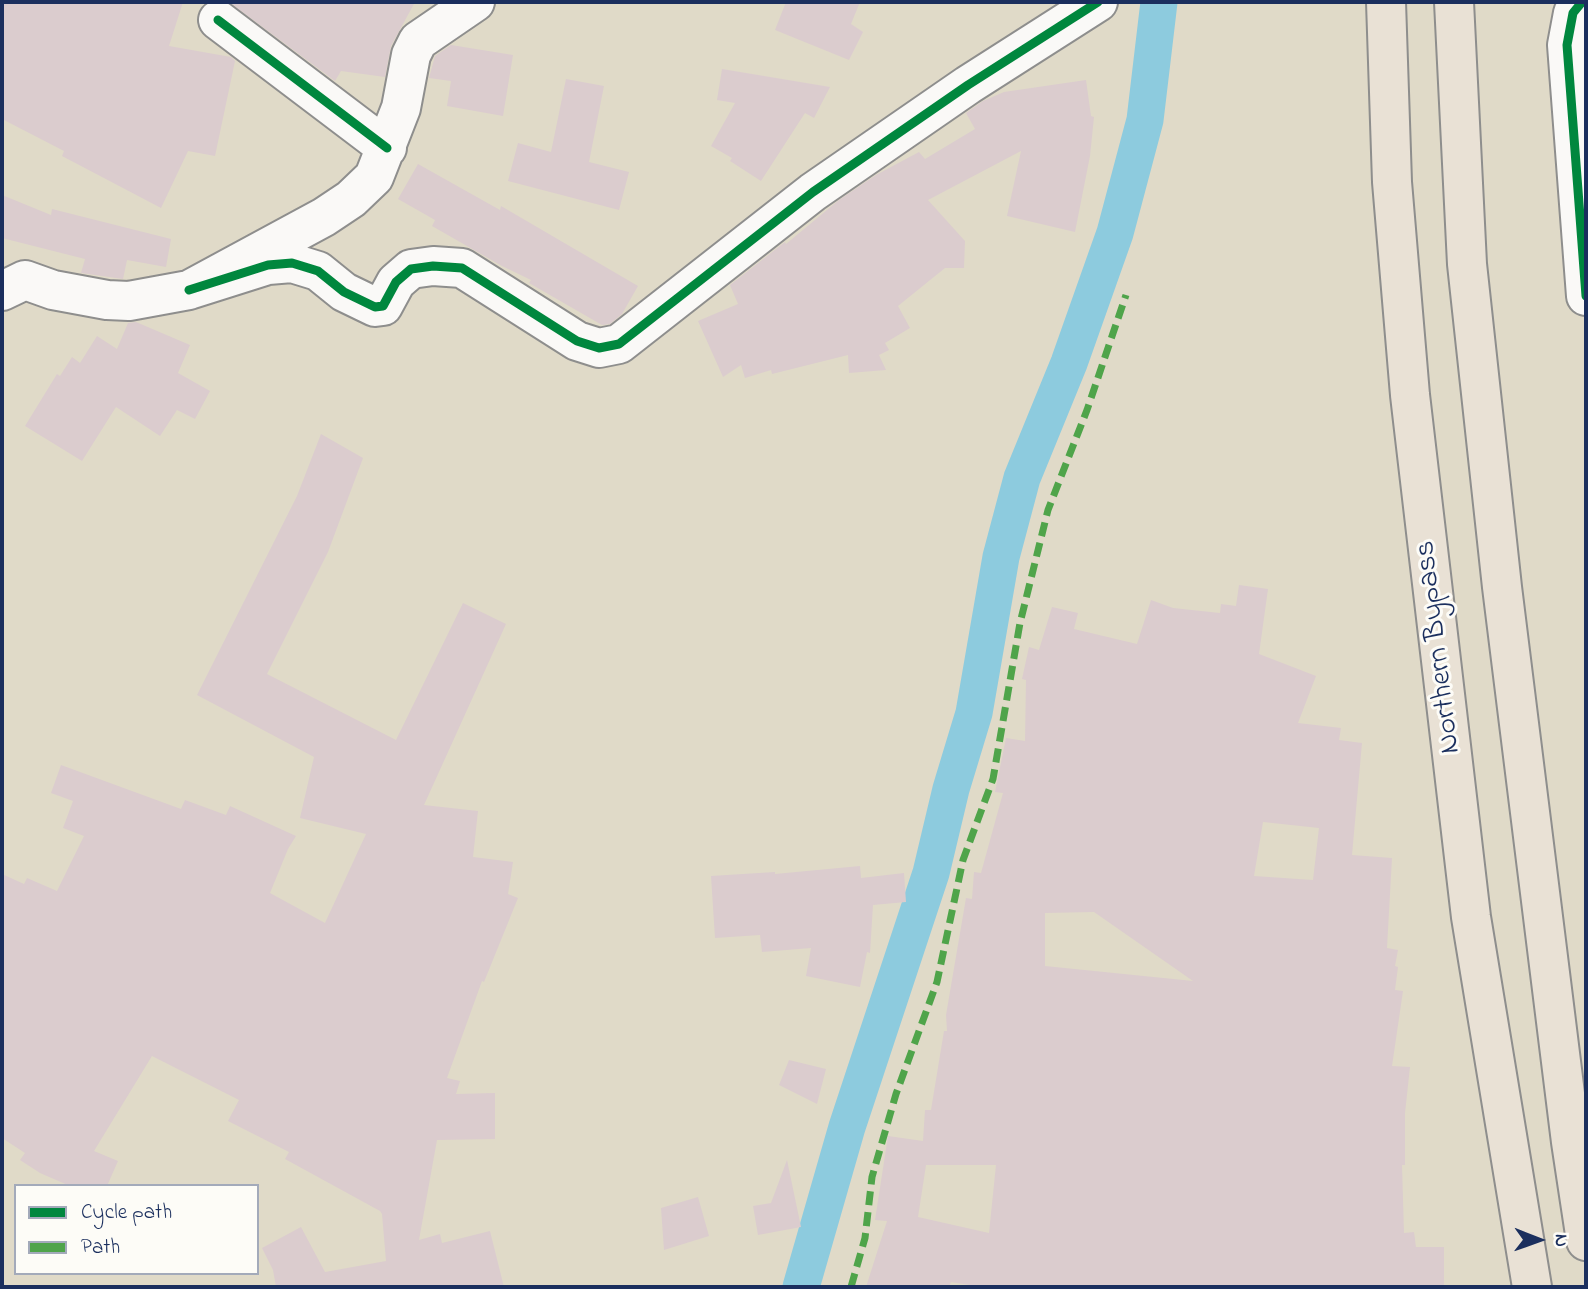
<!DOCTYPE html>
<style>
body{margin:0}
#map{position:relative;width:1588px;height:1289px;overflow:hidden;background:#e0dac8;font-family:"Indie Flower",sans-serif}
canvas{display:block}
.frame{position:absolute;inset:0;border:4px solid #1b2f5e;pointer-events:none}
.legend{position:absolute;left:14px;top:1184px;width:245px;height:91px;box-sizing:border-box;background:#fdfcf7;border:2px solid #a3aaba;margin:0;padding:9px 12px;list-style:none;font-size:21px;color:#1b2f5e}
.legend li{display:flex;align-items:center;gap:14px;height:35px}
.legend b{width:35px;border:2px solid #a3aaba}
.north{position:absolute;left:1504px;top:1205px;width:70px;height:70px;-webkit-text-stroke:5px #fdfcf7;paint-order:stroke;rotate:91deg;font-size:19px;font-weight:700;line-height:28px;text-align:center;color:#1b2f5e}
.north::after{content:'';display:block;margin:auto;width:24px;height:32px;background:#1b2f5e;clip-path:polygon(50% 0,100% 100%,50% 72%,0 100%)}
</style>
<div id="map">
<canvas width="1588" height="1289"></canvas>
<div class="frame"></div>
<ul class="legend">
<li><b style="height:9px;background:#00873e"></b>Cycle path</li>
<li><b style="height:9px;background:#4fa44a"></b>Path</li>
</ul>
<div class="north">N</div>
</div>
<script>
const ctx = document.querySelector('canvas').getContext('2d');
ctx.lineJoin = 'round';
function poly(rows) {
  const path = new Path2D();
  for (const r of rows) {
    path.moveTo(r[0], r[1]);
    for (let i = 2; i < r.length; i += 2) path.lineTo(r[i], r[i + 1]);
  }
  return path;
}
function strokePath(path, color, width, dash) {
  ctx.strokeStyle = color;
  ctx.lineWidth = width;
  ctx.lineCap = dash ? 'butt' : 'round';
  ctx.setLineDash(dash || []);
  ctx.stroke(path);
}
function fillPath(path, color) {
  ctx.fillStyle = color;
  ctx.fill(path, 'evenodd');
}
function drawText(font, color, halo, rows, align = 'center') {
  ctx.font = font + ' "Indie Flower",sans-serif';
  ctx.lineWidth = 6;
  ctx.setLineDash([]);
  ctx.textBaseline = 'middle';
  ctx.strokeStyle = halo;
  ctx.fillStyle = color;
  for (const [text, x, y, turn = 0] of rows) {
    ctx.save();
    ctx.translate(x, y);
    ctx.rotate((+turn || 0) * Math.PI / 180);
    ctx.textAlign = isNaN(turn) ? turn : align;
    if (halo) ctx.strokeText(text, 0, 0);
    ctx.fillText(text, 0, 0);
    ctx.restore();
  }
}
strokePath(poly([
 [801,1287,847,1127,931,873,951,789,974,713,1001,557,1022,478,1069,363,1115,233,1145,120,1159,2]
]), '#8dcbde', 37);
fillPath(poly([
 [2,2,183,2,169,46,231,57,235,61,215,156,188,151,161,208,62,156,64,151,2,119],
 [229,2,415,2,391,46,385,77,341,71,335,81],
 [786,2,860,2,851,24,863,32,849,60,775,30],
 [451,45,513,55,503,116,447,106,451,81,429,78,435,56],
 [722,69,830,87,814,118,805,113,761,181,730,161,732,158,711,146,735,103,717,100],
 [566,79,604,86,589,162,629,172,619,210,508,181,518,143,551,152],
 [1086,80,1091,116,1094,117,1090,156,1075,232,1007,216,1021,151,928,200,965,241,964,268,945,268,898,306,910,328,885,343,889,350,879,355,886,370,849,373,848,355,772,374,771,370,745,378,741,365,723,377,698,321,738,304,730,285,785,242,786,244,839,200,876,175,919,152,925,159,975,129,966,113,983,101,1004,92],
 [418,164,500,210,501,206,638,286,622,314,610,324,602,325,529,283,531,280,502,266,432,226,435,220,398,199],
 [2,195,51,215,52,209,171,239,166,267,127,260,123,279,81,273,85,259,2,238],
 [136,322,190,345,178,373,210,391,195,419,177,410,160,436,116,407,82,461,25,426,57,374,60,376,72,357,80,363,97,336,117,349,128,323],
 [321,434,363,458,328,552,267,674,396,740,463,603,506,624,424,805,478,811,473,857,513,862,508,894,518,898,484,982,482,981,447,1078,460,1081,456,1094,495,1093,495,1139,437,1140,419,1240,440,1234,442,1243,490,1231,504,1287,276,1287,273,1270,262,1248,301,1227,325,1272,386,1261,382,1214,380,1211,285,1159,289,1152,228,1121,239,1100,152,1056,94,1151,118,1161,107,1186,70,1186,40,1173,20,1160,25,1153,2,1138,2,874,24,884,27,878,57,891,84,836,63,828,73,801,51,793,61,765,181,809,185,800,226,815,230,806,296,836,288,849,270,893,325,923,366,834,300,818,314,757,197,695,297,496],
 [1239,585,1268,589,1259,654,1316,676,1298,723,1341,728,1339,740,1362,743,1352,855,1392,858,1387,948,1398,950,1395,966,1398,967,1395,990,1403,991,1392,1066,1410,1067,1405,1113,1405,1165,1402,1165,1404,1233,1414,1232,1416,1247,1444,1247,1444,1287,981,1287,951,1282,949,1287,866,1287,887,1221,875,1220,888,1136,923,1141,925,1110,931,1110,944,1031,947,1031,946,1015,966,898,972,899,974,872,981,873,1003,793,995,792,1006,738,1025,741,1026,680,1022,679,1029,647,1039,650,1052,607,1078,613,1074,629,1137,644,1151,600,1173,608,1220,613,1221,604,1236,606],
 [1263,822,1319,828,1313,880,1254,876],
 [1094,912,1193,981,1045,966,1045,913],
 [926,1165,996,1165,989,1233,918,1217],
 [860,866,861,878,904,873,906,902,873,905,870,953,867,952,860,987,806,976,811,948,762,952,760,935,715,938,711,876,775,872,775,874],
 [789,1060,826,1069,817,1104,779,1085],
 [787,1160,801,1227,758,1235,753,1206,771,1203],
 [698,1197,709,1236,664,1250,661,1208]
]), '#dbccce');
const minor = poly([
 [1582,2,1573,13,1567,45,1586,296],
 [218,20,387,148],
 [189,290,268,265,292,263,318,271,344,292,375,307,383,306,396,282,411,269,433,266,462,268,577,341,599,348,619,344,813,192,968,85,1098,2],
 [2,291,25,280,53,290,107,300,129,301,189,290,324,217,351,199,374,177,401,108,411,55,418,41,475,2]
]);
const highway = poly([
 [1386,2,1392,182,1410,395,1471,917,1532,1287],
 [1454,2,1467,264,1502,587,1571,1142,1586,1241]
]);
strokePath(minor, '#8e8e8d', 42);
strokePath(highway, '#8e8e8d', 42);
strokePath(minor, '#faf9f7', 38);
strokePath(highway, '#e9e1d5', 38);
strokePath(poly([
 [851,1287,865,1238,872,1177,896,1094,937,982,963,860,993,779,1020,623,1048,510,1087,410,1126,295]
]), '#4fa44a', 7, [14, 7]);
strokePath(poly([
 [1582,2,1573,13,1567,45,1586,296],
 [218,20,387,148],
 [189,290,268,265,292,263,318,271,344,292,375,307,383,306,396,282,411,269,433,266,462,268,577,341,599,348,619,344,813,192,968,85,1098,2]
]), '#00873e', 9);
drawText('30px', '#1b2f5e', '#fdfcf7', [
 ["Northern Bypass",1440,647,-97]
]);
</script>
